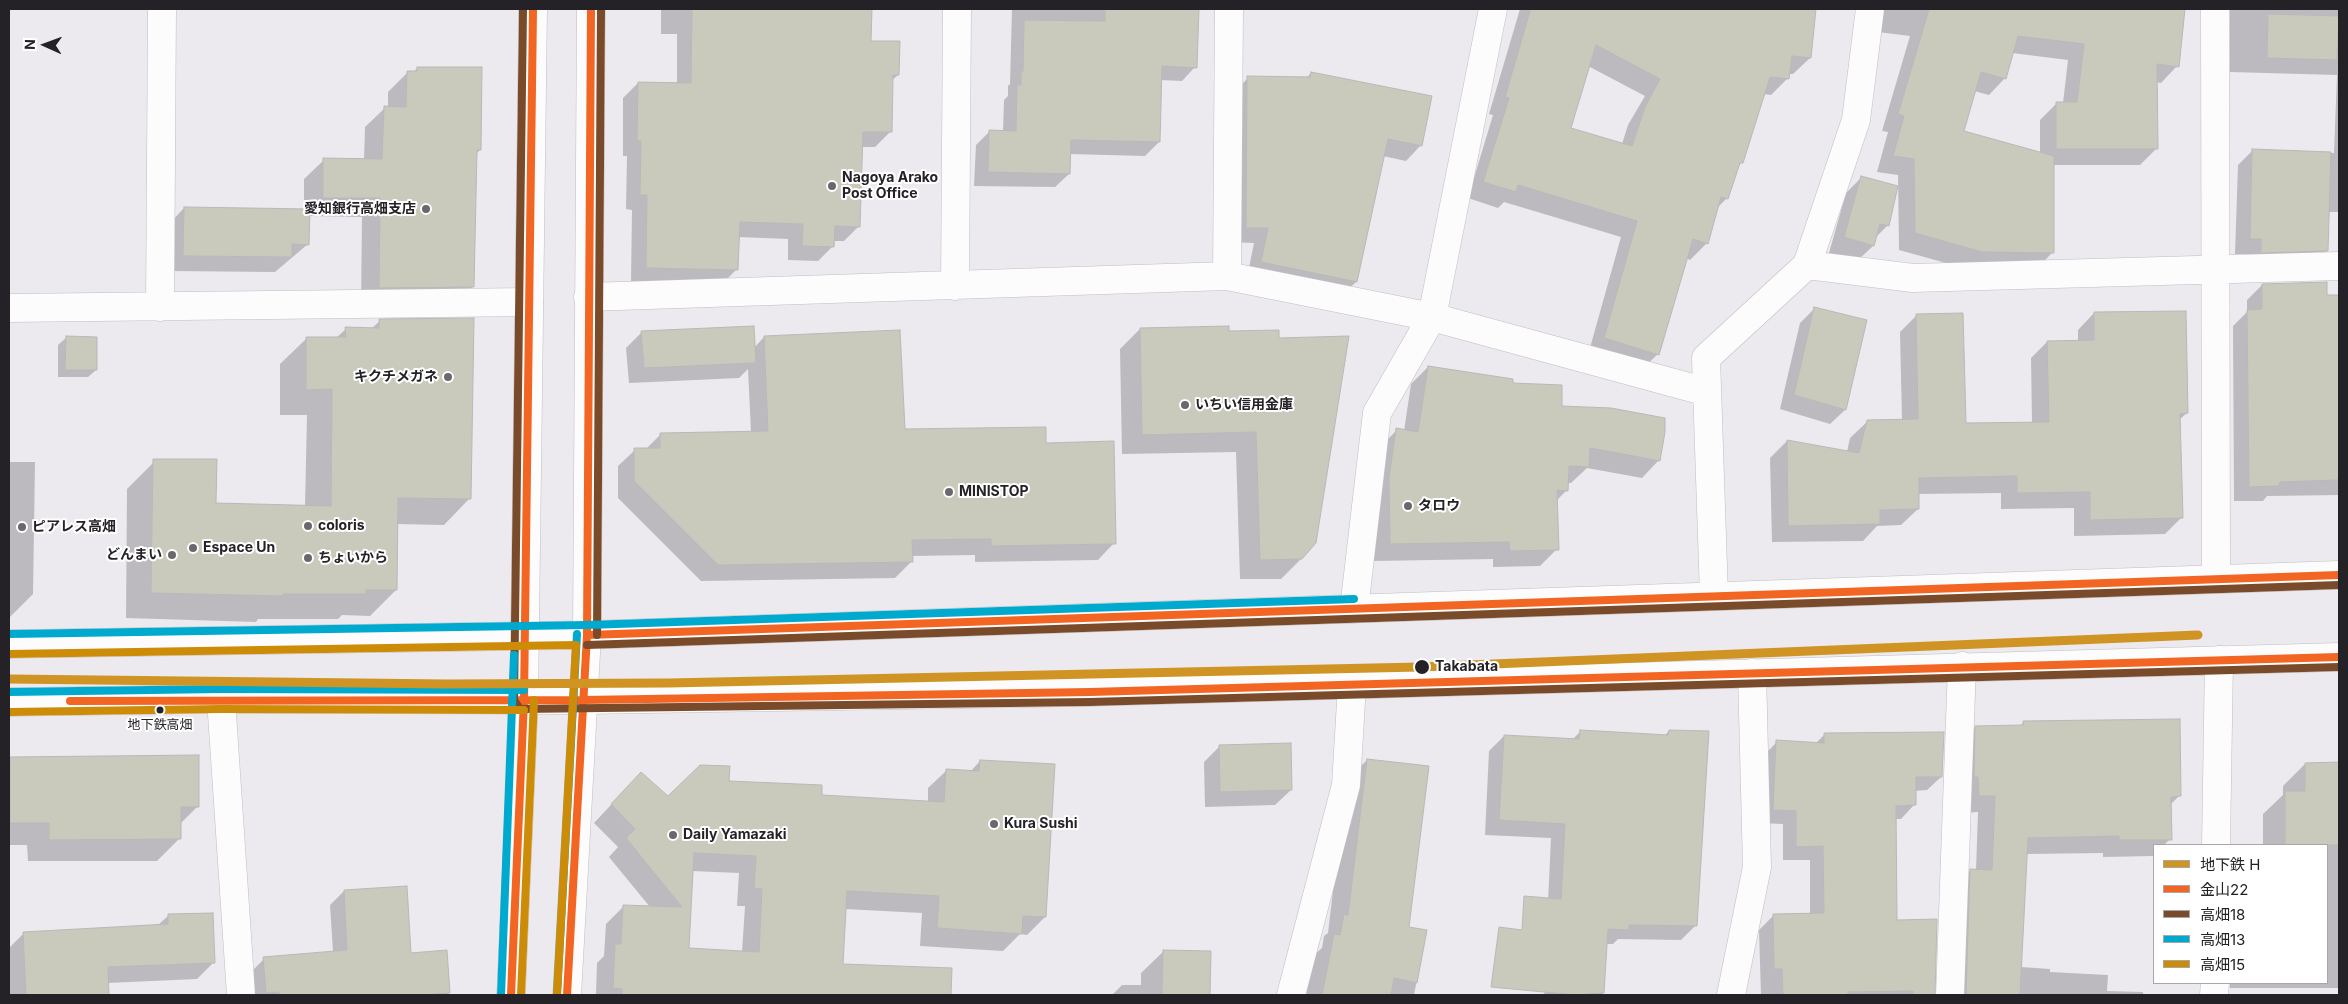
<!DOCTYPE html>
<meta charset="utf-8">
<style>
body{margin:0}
#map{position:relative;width:2348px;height:1004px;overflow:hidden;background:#ece9ef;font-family:Inter,"Noto Sans JP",sans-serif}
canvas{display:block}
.frame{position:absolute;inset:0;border:10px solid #242226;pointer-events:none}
.legend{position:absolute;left:2153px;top:844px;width:175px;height:140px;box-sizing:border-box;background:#fff;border:1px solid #a7a7a8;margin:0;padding:6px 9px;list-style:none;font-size:15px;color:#242226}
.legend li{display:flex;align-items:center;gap:10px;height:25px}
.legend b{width:25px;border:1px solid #a7a7a8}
.north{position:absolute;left:20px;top:20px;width:50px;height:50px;-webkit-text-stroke:4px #fff;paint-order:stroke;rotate:272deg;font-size:14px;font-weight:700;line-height:20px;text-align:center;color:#242226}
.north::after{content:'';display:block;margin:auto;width:18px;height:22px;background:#242226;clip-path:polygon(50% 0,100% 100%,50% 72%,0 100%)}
</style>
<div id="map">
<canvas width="2348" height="1004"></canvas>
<div class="frame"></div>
<ul class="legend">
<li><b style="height:6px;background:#cf9424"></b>地下鉄 H</li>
<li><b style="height:6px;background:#f26522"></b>金山22</li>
<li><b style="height:6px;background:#7a4b2a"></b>高畑18</li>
<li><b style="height:6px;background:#00a9ce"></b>高畑13</li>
<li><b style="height:6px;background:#cd8c08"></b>高畑15</li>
</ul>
<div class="north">N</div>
</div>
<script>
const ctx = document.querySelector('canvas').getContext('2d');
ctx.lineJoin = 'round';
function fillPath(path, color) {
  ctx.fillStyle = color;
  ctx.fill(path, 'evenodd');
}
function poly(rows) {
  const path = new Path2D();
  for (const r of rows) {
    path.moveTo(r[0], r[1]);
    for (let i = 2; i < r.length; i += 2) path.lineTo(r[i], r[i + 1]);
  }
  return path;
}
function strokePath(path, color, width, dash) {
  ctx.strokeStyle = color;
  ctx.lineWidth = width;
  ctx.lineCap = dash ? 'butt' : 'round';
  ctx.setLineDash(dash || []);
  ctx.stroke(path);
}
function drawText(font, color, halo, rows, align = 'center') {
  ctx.font = font + ' Inter,"Noto Sans JP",sans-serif';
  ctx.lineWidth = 4;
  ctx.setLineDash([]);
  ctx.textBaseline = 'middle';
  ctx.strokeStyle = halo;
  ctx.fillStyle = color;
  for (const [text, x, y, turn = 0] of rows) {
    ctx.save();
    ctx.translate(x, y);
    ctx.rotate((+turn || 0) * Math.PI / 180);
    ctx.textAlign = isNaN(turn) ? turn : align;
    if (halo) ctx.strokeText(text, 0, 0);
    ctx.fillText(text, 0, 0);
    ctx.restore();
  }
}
fillPath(poly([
 [661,9,870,9,869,42,898,75,891,81,890,132,875,147,861,147,859,226,844,241,833,241,833,246,818,261,788,260,788,239,738,237,737,269,722,284,631,282,632,210,626,209,627,156,623,156,623,98,638,83,677,84,677,34,661,34],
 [1012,9,1197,9,1195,67,1182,81,1160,80,1159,142,1145,156,1069,154,1069,174,1055,187,974,186,976,145,989,132,1003,132,1004,100,1008,96,1008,86,1010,84],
 [1520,9,1601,9,1611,12,1615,9,1644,18,1646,9,1815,9,1810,58,1793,74,1788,74,1787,79,1771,95,1764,94,1742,162,1737,168,1727,198,1717,208,1707,243,1690,260,1686,258,1658,354,1641,370,1588,355,1621,237,1504,202,1498,208,1468,198,1493,115,1489,114],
 [1588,66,1645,96,1628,125,1622,144,1569,128],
 [1881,9,2184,9,2177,66,2161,83,2156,82,2157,148,2140,165,2053,165,2053,252,2036,269,1964,268,1899,250,1898,175,1877,172,1888,132,1882,131,1910,36,1878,32],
 [2012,53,2068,60,2063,103,2057,103,2040,120,2040,153,1962,131,1974,91,1989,95,2005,78],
 [2230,9,2339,9,2339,212,2328,212,2327,250,2312,265,2247,267,2247,254,2235,254,2238,165,2253,150,2334,153,2337,75,2230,72],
 [417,68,480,150,476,154,473,286,454,306,361,307,362,217,309,216,308,244,275,272,168,271,169,224,184,208,304,210,304,179,324,160,364,160,365,127,385,108,388,108,388,92,407,73,413,73],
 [1311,73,1421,145,1406,161,1383,156,1356,282,1340,297,1247,278,1254,243,1231,242,1233,93,1248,78,1306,78],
 [1862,177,1888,225,1875,238,1873,246,1857,261,1829,253,1846,193],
 [2262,285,2326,296,2339,296,2339,495,2267,496,2263,501,2234,501,2233,326,2247,312,2247,300],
 [1815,308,1865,321,1845,410,1830,424,1780,409,1800,323],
 [2094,313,2187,413,2179,420,2182,517,2165,534,2074,536,2074,508,2001,509,2001,493,1918,494,1918,509,1901,525,1877,526,1863,541,1772,542,1770,458,1787,441,1847,452,1850,438,1867,422,1902,421,1900,332,1917,315,1964,425,2032,423,2031,358,2047,342,2078,341,2078,330],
 [380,321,470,498,444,525,397,524,396,590,370,616,342,615,338,619,258,619,256,622,126,618,127,489,153,463,214,504,305,506,307,415,280,415,280,364,307,338,336,338,346,329,371,329],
 [1227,327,1302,558,1281,579,1240,579,1236,452,1122,454,1120,349,1140,329],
 [899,331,904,431,1045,444,1114,543,1098,560,975,562,975,555,911,556,911,562,895,578,701,581,618,498,618,466,635,450,645,450,661,434,751,432,748,369,739,378,629,383,626,348,642,332,754,348,764,337],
 [66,338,96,370,88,377,58,377,58,345],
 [1428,367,1511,384,1560,408,1659,460,1642,478,1587,468,1571,483,1567,483,1567,490,1556,501,1557,549,1540,566,1493,567,1493,559,1374,561,1372,496,1380,447,1397,430,1404,431,1411,384],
 [9,462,35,462,33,594,9,618],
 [2024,722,2179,796,2170,805,2170,839,2164,845,2154,845,2153,856,2103,857,2103,853,2026,854,2021,967,2050,969,2050,972,2108,975,2107,991,2143,992,2143,995,1950,995,1954,887,1971,870,1976,870,1978,812,1962,813,1959,744,1976,727,2020,726],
 [1669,731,1696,925,1681,940,1618,939,1613,944,1606,944,1602,995,1544,995,1558,903,1548,902,1551,838,1485,835,1489,751,1504,736,1572,740,1580,732,1664,736],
 [1825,734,1941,777,1927,790,1914,791,1914,805,1901,819,1895,819,1895,921,1936,921,1933,995,1761,995,1759,930,1773,916,1810,915,1810,860,1783,860,1783,824,1759,823,1763,756,1777,742,1815,744],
 [1220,746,1291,790,1275,805,1205,807,1204,762],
 [11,758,198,806,180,824,180,838,157,861,28,861,27,845,9,845,9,760],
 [1367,760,1407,928,1426,931,1414,995,1306,995,1313,956,1322,948,1324,936,1328,933,1346,781],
 [980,761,1045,917,1027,935,1020,934,1003,951,920,946,922,913,845,909,842,965,939,968,937,995,596,995,597,963,604,956,606,924,624,906,650,907,609,857,618,847,594,823,624,791,668,798,728,782,820,796,928,802,928,788,946,771,970,772],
 [692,871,739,873,737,906,745,906,742,952,688,949],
 [2305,764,2339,764,2339,988,2230,988,2230,983,2327,983,2327,845,2263,845,2263,814,2283,795,2283,786],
 [344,891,410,955,449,993,447,995,251,995,250,973,264,959,333,952,330,905],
 [168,916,214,962,197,979,107,983,107,995,9,995,9,948,24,933,158,925],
 [1164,951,1210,952,1209,995,1112,995,1122,985,1141,985,1141,973]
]), '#0003');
const building = poly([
 [692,9,872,9,871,41,900,41,899,75,893,75,892,132,863,132,860,227,835,226,834,247,802,246,803,224,740,222,738,270,646,268,647,195,640,195,641,141,637,141,638,82,691,83,692,9],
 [1105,9,1199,9,1197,68,1162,66,1160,142,1071,140,1070,174,988,172,989,130,1016,131,1017,85,1021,85,1021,71,1023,71,1024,20,1105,21,1105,9],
 [1526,9,1816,9,1811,58,1792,56,1789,79,1770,77,1743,163,1740,163,1728,199,1721,197,1708,244,1693,239,1659,355,1604,338,1637,221,1518,185,1516,192,1483,182,1509,98,1505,97,1530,11,1526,9],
 [1596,45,1660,79,1645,107,1632,146,1571,128,1596,45],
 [1929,9,2185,9,2179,67,2157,64,2158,149,2056,149,2056,102,2077,102,2084,44,2018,36,2006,79,1981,72,1964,131,2054,156,2054,253,1982,252,1915,233,1914,159,1893,156,1904,116,1898,114,1929,9],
 [2268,14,2339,16,2337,60,2267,58,2268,14],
 [417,67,482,67,481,150,477,150,474,287,379,288,380,198,323,198,323,158,382,159,384,106,406,107,407,71,417,71,417,67],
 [1311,72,1432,96,1422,146,1388,139,1357,282,1261,262,1268,228,1246,228,1247,76,1310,77,1311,72],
 [2252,149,2331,152,2328,251,2261,253,2261,239,2250,239,2252,149],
 [1861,176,1898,186,1889,226,1880,224,1874,246,1844,237,1861,176],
 [184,207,310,209,309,245,292,244,292,257,183,256,184,207],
 [2327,282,2327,295,2339,295,2339,480,2280,482,2279,486,2249,487,2247,310,2262,309,2262,284,2327,282],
 [1814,307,1867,320,1846,410,1794,395,1814,307],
 [2186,311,2188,413,2180,414,2183,518,2090,520,2090,492,2017,493,2017,476,1919,478,1919,509,1880,510,1880,524,1788,526,1787,440,1859,453,1867,420,1918,419,1916,314,1963,313,1966,423,2049,422,2047,341,2094,340,2094,312,2186,311],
 [474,318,471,499,398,498,397,590,366,590,366,594,283,594,283,596,151,593,153,459,217,459,216,503,331,506,332,389,306,390,306,337,346,337,345,327,379,328,379,319,474,318],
 [754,326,756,363,644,368,641,331,754,326],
 [1229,326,1229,331,1279,330,1279,338,1349,336,1316,543,1302,559,1260,560,1256,432,1142,435,1140,328,1229,326],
 [900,330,905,429,1046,427,1046,443,1114,441,1116,544,991,546,991,539,912,540,913,562,718,565,634,481,634,448,660,448,660,433,768,431,764,336,900,330],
 [66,336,97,337,97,370,65,370,66,336],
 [1428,366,1513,379,1513,383,1562,385,1562,406,1611,408,1665,418,1665,432,1660,461,1590,448,1589,467,1569,466,1568,491,1557,490,1559,550,1510,551,1509,542,1390,544,1389,478,1396,428,1418,432,1428,366],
 [2180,719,2181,796,2171,797,2172,840,2119,840,2119,836,2028,838,2020,995,1966,995,1970,869,1992,870,1995,796,1979,796,1978,777,1974,777,1975,726,2023,725,2023,721,2180,719],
 [1580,730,1668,735,1669,730,1709,731,1697,926,1629,925,1629,930,1608,929,1604,993,1576,995,1491,987,1499,927,1522,930,1524,896,1561,899,1565,824,1499,820,1504,735,1579,739,1580,730],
 [1944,732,1942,777,1916,777,1916,805,1896,806,1897,920,1937,919,1935,995,1913,995,1913,991,1848,992,1848,995,1783,995,1782,969,1774,969,1773,914,1824,913,1823,846,1796,847,1796,811,1773,810,1776,740,1824,743,1824,733,1944,732],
 [1291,743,1292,790,1220,792,1219,745,1291,743],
 [199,755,199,807,181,807,181,839,49,840,49,823,10,823,10,757,199,755],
 [1367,759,1429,766,1409,927,1427,930,1417,983,1394,978,1391,995,1322,995,1334,934,1340,935,1344,914,1348,915,1367,759],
 [980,760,1055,764,1046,917,1023,916,1022,934,937,928,939,896,847,891,843,964,952,968,951,995,622,995,622,989,613,988,615,944,621,944,623,905,682,907,626,838,635,829,611,804,641,772,668,796,700,765,730,766,729,781,822,785,822,795,944,802,946,769,979,771,980,760],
 [694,853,756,856,754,888,762,889,759,952,689,948,694,853],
 [2339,762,2339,845,2285,845,2285,791,2305,791,2305,763,2339,762],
 [407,886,411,953,447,950,450,993,424,995,279,995,279,992,266,993,263,957,347,950,344,890,407,886],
 [213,913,215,963,108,967,109,995,26,995,23,932,168,924,168,914,213,913],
 [1163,950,1211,951,1210,995,1162,995,1163,950]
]);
fillPath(building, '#c9cabb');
strokePath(building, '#b8b8b9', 1);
const minor = poly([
 [2215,9,2216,578],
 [1807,265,1913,278,2339,266],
 [1227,276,1229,9],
 [955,286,957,9],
 [588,297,1227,276,1432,317,1707,392],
 [160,307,162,9],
 [9,308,529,302],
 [1714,596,1706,358,1807,265,1856,120,1870,9],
 [1354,609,1377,413,1432,317,1493,9],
 [9,644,587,635,2339,575],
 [221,699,241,995],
 [9,702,221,699,583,700,1090,692,2339,657],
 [2216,845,2219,660],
 [1291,995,1346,785,1352,685],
 [1731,995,1757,867,1752,673],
 [1950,995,1962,666],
 [2214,995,2215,983]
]);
const major = poly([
 [511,995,524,700,533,9],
 [567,995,587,635,591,9]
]);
strokePath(minor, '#bfbec2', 29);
strokePath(major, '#bfbec2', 29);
strokePath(minor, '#fcfcfd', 28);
strokePath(major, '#fcfcfd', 28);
strokePath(poly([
 [587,635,2339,575],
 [70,701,583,700,1090,692,2339,657],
 [511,995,524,700,533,9],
 [567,995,587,635,591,9]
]), '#f26522', 8);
strokePath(poly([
 [523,9,514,700,520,709,1090,702,2339,667],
 [597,635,601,9],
 [587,645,2339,585]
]), '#7a4b2a', 8);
strokePath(poly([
 [9,634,587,625,1354,599],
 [9,692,221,689,524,690],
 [557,994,577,634],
 [501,995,514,655]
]), '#00a9ce', 8);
strokePath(poly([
 [9,654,576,645,557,994],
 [9,712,221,709,524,710],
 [521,995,534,700]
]), '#cd8c08', 8);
strokePath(poly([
 [9,679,447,684,669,683,1420,667,2198,635]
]), '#cf9424', 9);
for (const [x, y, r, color] of [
 [832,186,5,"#6a686c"],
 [426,209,5,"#6a686c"],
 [448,377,5,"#6a686c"],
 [1185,405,5,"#6a686c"],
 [949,492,5,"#6a686c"],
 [1408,506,5,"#6a686c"],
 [308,526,5,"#6a686c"],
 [22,527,5,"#6a686c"],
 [193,548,5,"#6a686c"],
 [172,555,5,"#6a686c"],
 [308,558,5,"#6a686c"],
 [1422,667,8,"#242226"],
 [160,710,4.5,"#242226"],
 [994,824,5,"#6a686c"],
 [673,835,5,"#6a686c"]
]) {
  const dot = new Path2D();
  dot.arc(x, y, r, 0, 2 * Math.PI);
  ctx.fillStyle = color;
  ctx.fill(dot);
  strokePath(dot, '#fff', 2);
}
drawText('13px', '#242226', '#fff', [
 ["地下鉄高畑",160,725]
]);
drawText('bold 14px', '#242226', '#fff', [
 ["Nagoya Arako",842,178],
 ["Post Office",842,194],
 ["愛知銀行高畑支店",416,209,"right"],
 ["キクチメガネ",438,377,"right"],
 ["いちい信用金庫",1195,405],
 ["MINISTOP",959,492],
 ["タロウ",1418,506],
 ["coloris",318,526],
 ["ピアレス高畑",32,527],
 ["Espace Un",203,548],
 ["どんまい",162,555,"right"],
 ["ちょいから",318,558],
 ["Kura Sushi",1004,824],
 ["Daily Yamazaki",683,835]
], 'left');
drawText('bold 14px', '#242226', '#fff', [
 ["Takabata",1435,667]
], 'left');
</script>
